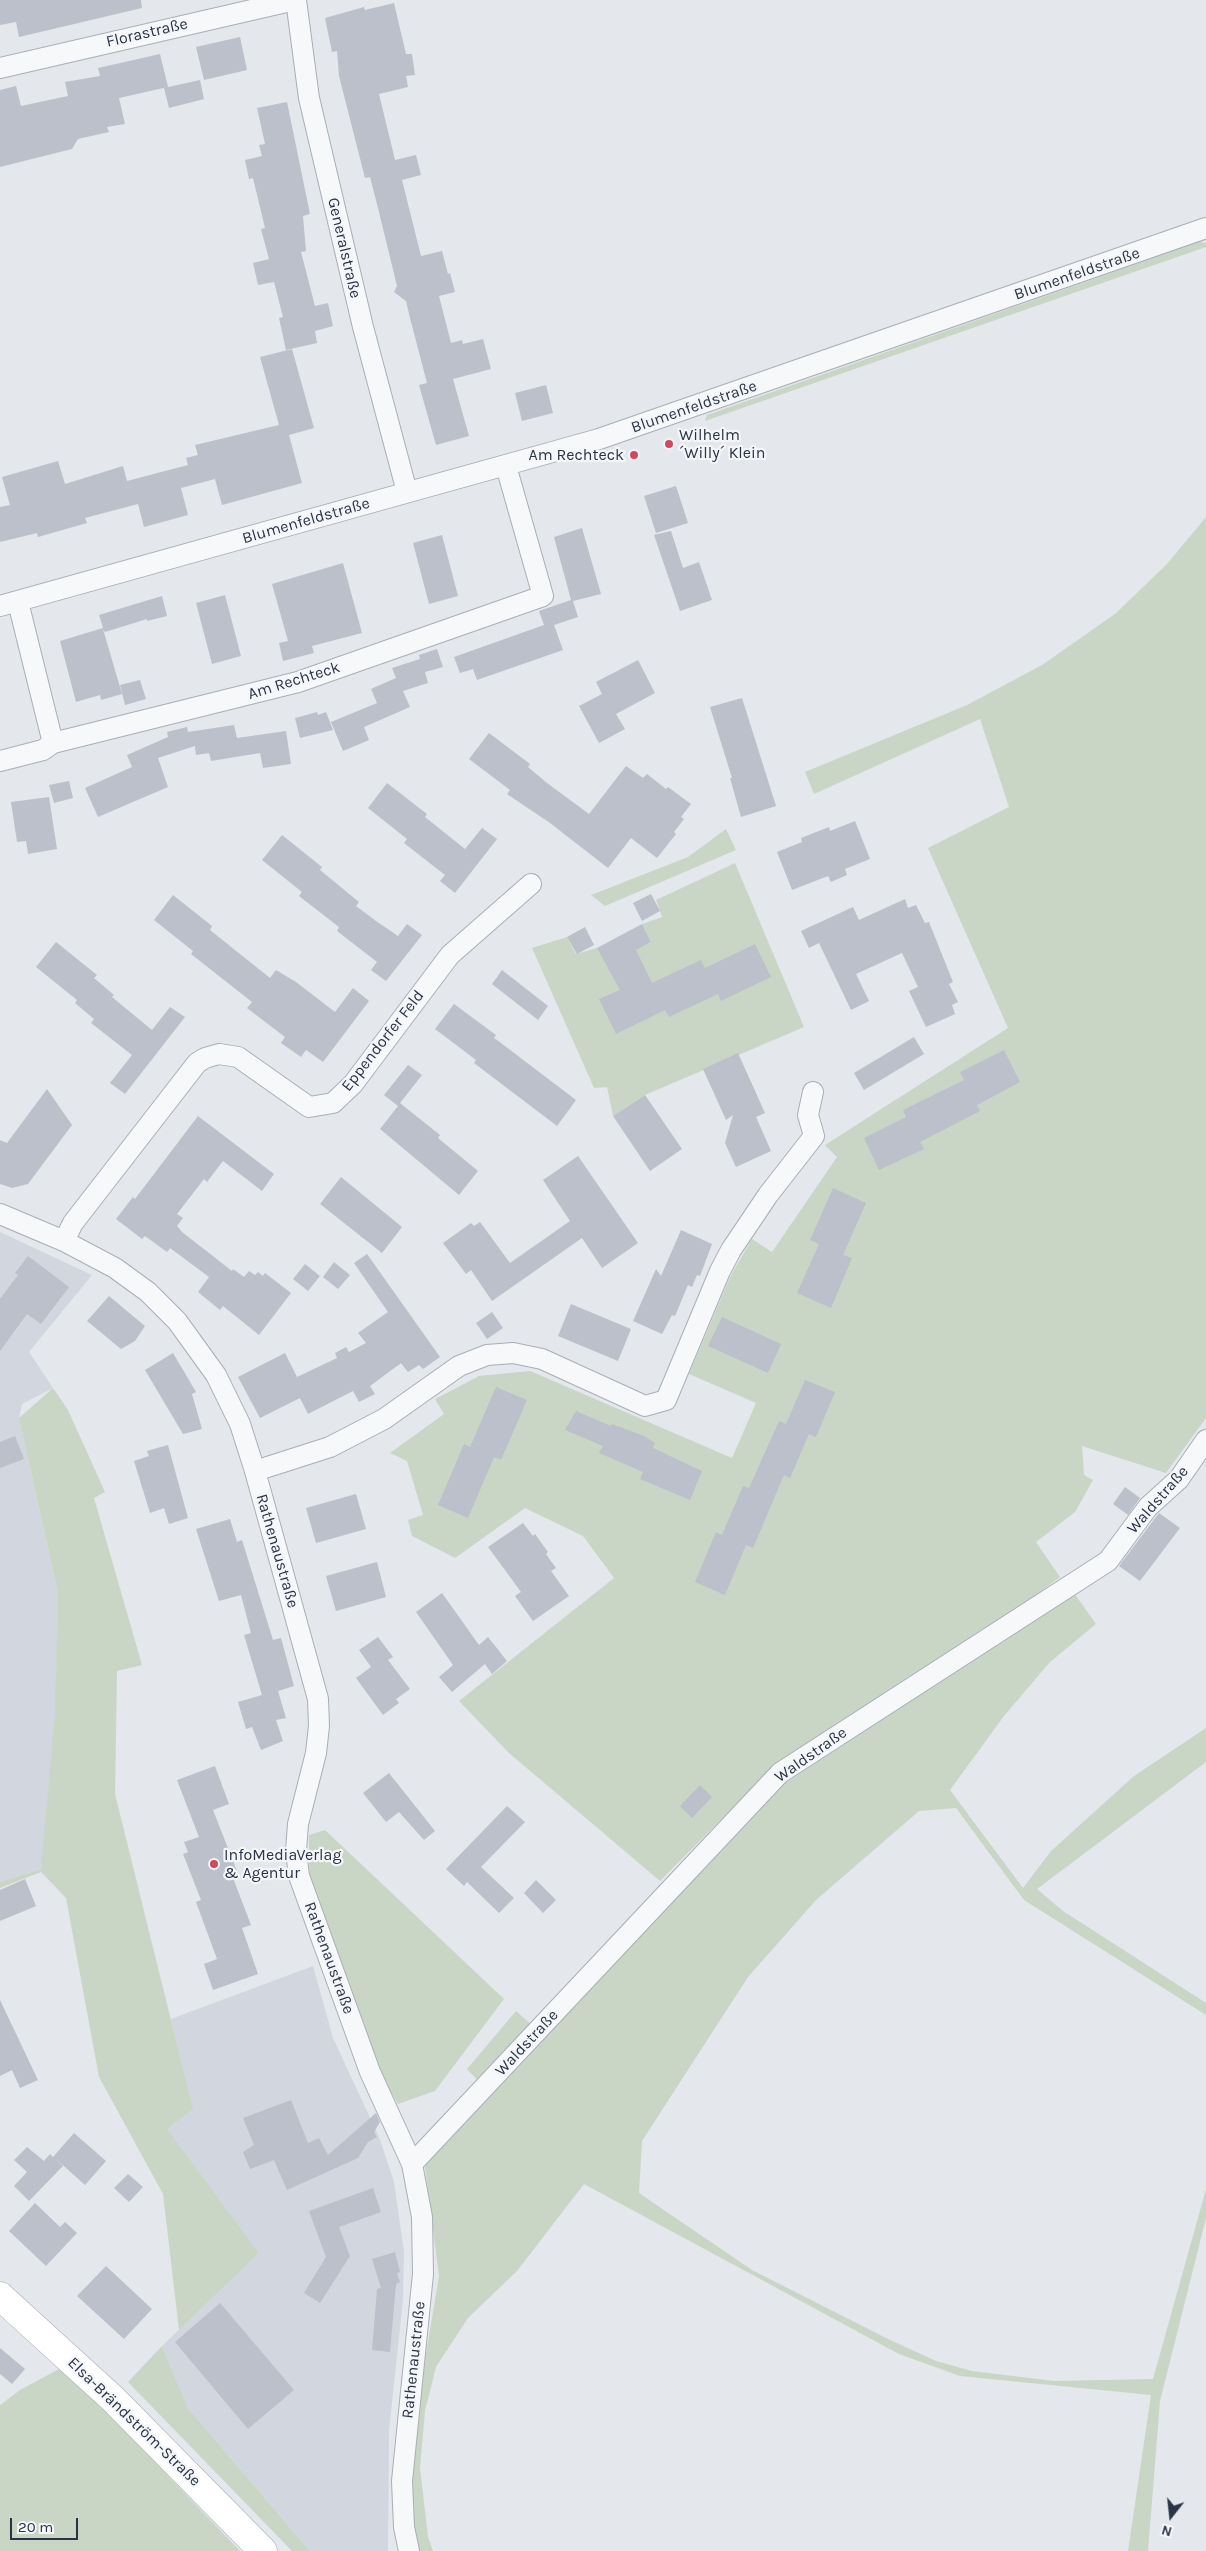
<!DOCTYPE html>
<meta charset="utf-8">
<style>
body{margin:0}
#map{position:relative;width:1206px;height:2551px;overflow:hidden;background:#e4e7ec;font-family:Karla,sans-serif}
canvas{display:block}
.north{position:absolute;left:1146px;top:2491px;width:50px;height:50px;-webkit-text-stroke:4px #f4f6f9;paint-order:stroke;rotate:196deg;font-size:14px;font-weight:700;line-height:20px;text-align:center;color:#2b3445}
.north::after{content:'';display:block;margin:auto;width:18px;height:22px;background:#2b3445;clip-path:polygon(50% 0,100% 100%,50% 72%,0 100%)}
.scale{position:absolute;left:10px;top:2518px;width:68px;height:22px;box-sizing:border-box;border:2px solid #2b3445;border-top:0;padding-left:6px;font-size:15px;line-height:18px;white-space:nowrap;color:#2b3445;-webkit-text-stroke:4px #f4f6f9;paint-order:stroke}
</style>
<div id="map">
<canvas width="1206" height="2551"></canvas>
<div class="north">N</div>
<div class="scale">20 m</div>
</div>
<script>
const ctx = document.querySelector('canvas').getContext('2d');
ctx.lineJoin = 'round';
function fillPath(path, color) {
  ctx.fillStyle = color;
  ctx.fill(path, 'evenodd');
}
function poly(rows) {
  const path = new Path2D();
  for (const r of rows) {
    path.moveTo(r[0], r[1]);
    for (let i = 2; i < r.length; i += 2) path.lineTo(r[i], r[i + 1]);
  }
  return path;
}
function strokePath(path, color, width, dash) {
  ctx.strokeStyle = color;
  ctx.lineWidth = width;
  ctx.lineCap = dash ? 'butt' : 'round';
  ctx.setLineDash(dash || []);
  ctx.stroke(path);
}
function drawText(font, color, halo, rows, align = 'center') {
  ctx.font = font + ' Karla,sans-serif';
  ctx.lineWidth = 4.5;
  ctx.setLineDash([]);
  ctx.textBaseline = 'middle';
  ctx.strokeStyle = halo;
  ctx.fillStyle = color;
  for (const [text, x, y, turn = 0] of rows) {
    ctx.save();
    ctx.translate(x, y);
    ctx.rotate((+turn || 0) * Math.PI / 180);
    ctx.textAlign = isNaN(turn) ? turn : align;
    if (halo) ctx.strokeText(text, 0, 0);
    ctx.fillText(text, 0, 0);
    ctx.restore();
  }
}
fillPath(poly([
 [0,1232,92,1275,29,1352,53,1388,22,1404,19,1418,58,1593,54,1802,41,1869,0,1882],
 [313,1966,333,2038,379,2137,394,2182,404,2252,403,2300,389,2430,388,2551,310,2551,188,2408,162,2346,259,2253,166,2129,192,2109,171,2019]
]), '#d2d6de');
fillPath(poly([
 [1199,242,1206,243,1206,247,705,421,707,415],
 [1206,517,1206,1418,1166,1473,1082,1446,1084,1475,1093,1480,1075,1512,1036,1542,1060,1577,1035,1596,816,1738,750,1790,660,1881,509,1753,459,1701,614,1578,583,1536,525,1508,455,1558,412,1536,408,1520,423,1515,407,1461,390,1453,444,1414,435,1399,479,1376,530,1371,732,1458,756,1403,689,1374,731,1275,752,1239,772,1252,837,1157,825,1145,1008,1028,928,848,1009,807,980,719,814,794,805,772,967,705,1042,665,1115,614,1167,564],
 [726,829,736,850,605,906,591,895,688,857],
 [735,863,804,1027,645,1095,613,1116,607,1087,594,1088,532,948,567,937,576,954,597,948,607,965,651,942,642,924,662,917,656,900],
 [53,1388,68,1410,105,1492,94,1498,142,1665,117,1671,115,1794,193,2109,167,2129,259,2253,179,2330,163,2194,99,2077,66,1898,41,1872,0,1888,0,1882,41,1869,55,1715,58,1593,19,1418],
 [1074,1593,1096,1624,1050,1662,1004,1716,950,1790,1023,1888,1051,1851,1134,1776,1206,1728,1206,1762,1037,1889,1063,1911,1206,2003,1206,2015,1024,1900,956,1808,919,1811,816,1900,748,1977,642,2141,639,2193,752,2270,888,2339,936,2361,972,2371,1054,2381,1153,2379,1206,2189,1206,2218,1160,2401,1148,2551,1128,2551,1151,2395,960,2376,899,2354,584,2184,517,2271,468,2318,436,2367,425,2411,420,2468,428,2537,433,2551,415,2551,412,2543,411,2444,439,2276,424,2159,779,1787],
 [325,1830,504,1999,435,2091,398,2104,378,2070,309,1877,309,1835],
 [516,2011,532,2025,480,2083,467,2069],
 [162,2346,188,2408,310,2551,292,2551,128,2382],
 [61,2368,103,2408,240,2551,0,2551,0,2405,20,2390]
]), '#c9d6c5');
fillPath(poly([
 [0,0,141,0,142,8,19,37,16,22,0,25],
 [394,3,406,54,412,54,415,75,406,76,408,87,379,94,395,160,416,155,421,175,402,180,421,256,442,251,448,274,450,273,455,292,439,296,451,343,462,340,463,344,483,339,491,369,453,379,469,436,436,445,419,385,427,383,410,318,406,301,394,292,397,286,378,208,370,177,365,178,339,76,337,51,332,52,325,18,364,7,365,10],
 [240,37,247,70,204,80,196,47],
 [160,54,168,87,119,98,125,124,107,127,109,132,78,139,72,149,0,167,0,90,16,86,21,106,68,96,65,82,100,76,98,68],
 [200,80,204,99,169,108,164,88],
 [287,102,310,214,303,216,306,251,301,252,315,306,328,303,333,326,315,331,317,343,286,350,279,318,283,317,274,282,258,285,253,263,269,259,261,229,265,228,253,178,249,179,245,160,262,156,259,145,265,144,257,108],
 [292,349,314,428,289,435,302,483,222,505,215,479,181,488,188,515,144,527,138,504,85,518,87,523,38,537,37,533,0,542,0,507,10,505,2,477,58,461,65,484,123,466,127,481,188,465,186,458,198,455,195,445,279,425,260,357],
 [546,385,553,413,522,421,515,393],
 [676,486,688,523,656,533,644,496],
 [582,528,601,594,573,601,578,617,554,625,563,650,477,680,473,669,460,673,454,657,544,625,539,611,571,600,554,537],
 [671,531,683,568,699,562,712,600,680,611,654,535],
 [442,535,458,596,429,604,413,543],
 [343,563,362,633,312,646,314,653,283,661,279,643,288,641,272,584],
 [225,595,241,656,212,664,196,603],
 [162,596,167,616,147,621,147,619,105,632,103,629,122,694,101,700,100,695,76,702,60,641,103,628,99,615],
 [437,649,443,667,425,672,428,683,403,691,410,707,364,727,369,740,343,751,331,722,377,703,371,689,396,678,392,668,420,659,419,655],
 [638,660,655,693,616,714,625,729,599,743,579,706,602,694,596,682],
 [140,680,146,699,125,705,120,685],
 [742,698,776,806,741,817,730,778,732,778,710,707],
 [317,712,318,715,326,712,333,730,300,738,295,718],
 [234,725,237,738,286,731,291,764,263,768,260,753,211,761,209,753,196,755,195,746,158,758,168,787,98,817,85,788,132,767,127,755,168,737,167,732,187,727,188,732],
 [489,733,530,764,528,767,547,783,589,814,626,766,643,778,647,774,666,789,668,787,691,804,681,817,684,819,674,832,676,834,657,858,631,838,608,868,550,823,507,794,510,790,469,759],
 [69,781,73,798,54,803,49,785],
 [387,783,427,814,425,817,465,849,482,828,497,839,455,893,440,881,445,875,404,843,407,839,368,808],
 [49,797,57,849,28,854,26,841,17,842,11,802],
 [855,821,870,859,845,869,847,875,831,882,828,876,792,890,777,852,802,842,801,838,829,827,830,831],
 [282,835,322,867,320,870,359,902,356,906,376,921,398,936,407,924,422,935,386,981,371,970,377,962,337,931,339,927,299,896,302,892,262,860],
 [651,894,660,911,642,921,633,903],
 [173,895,212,926,210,930,270,978,276,970,296,982,335,1012,353,988,369,1001,323,1062,306,1050,301,1057,281,1043,285,1037,247,1008,252,1002,191,954,193,951,154,920],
 [905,899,908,908,916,905,925,923,929,922,953,982,949,984,958,1002,952,1005,955,1014,926,1027,909,991,918,987,902,953,856,974,869,1001,851,1010,819,943,809,948,801,931,853,907,859,920],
 [642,924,651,942,636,950,652,983,701,960,705,968,755,944,771,977,721,1001,718,994,669,1017,665,1010,616,1034,599,999,620,990,597,948],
 [585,927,594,945,577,954,567,937],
 [56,942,97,975,94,978,114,995,112,997,152,1030,170,1007,185,1017,125,1094,110,1083,132,1055,91,1023,94,1019,75,1003,77,1000,36,967],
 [502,970,548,1006,538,1020,492,984],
 [454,1004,496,1035,494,1038,497,1040,576,1100,557,1126,474,1063,476,1060,435,1029],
 [914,1037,924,1054,864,1090,854,1073],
 [1004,1050,1020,1082,977,1105,980,1111,920,1142,924,1149,879,1170,864,1138,906,1117,903,1110,964,1080,960,1072],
 [738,1053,765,1113,756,1117,771,1151,736,1167,725,1143,733,1115,726,1120,703,1069],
 [408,1065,422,1075,400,1103,440,1135,438,1138,478,1171,459,1195,380,1129,398,1106,384,1095],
 [47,1089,72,1125,28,1184,12,1188,0,1184,0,1140,7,1143],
 [645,1095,682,1149,650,1171,613,1116],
 [198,1116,274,1174,262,1191,223,1161,207,1182,204,1179,177,1214,183,1218,177,1226,182,1232,232,1271,233,1269,244,1277,249,1271,255,1275,258,1272,263,1276,265,1273,291,1293,259,1335,223,1306,220,1310,198,1292,209,1277,170,1248,167,1252,145,1236,142,1239,116,1219,133,1197,135,1199],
 [578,1156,638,1243,602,1268,582,1238,492,1301,471,1270,466,1274,443,1243,471,1223,474,1226,480,1222,510,1263,570,1221,543,1180],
 [341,1177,402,1227,382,1253,320,1204],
 [833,1188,866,1203,843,1255,852,1258,831,1308,797,1293,819,1244,810,1240],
 [681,1230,712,1244,700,1276,697,1275,692,1287,688,1285,675,1316,672,1315,662,1334,633,1321,656,1269,661,1276],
 [367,1254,440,1357,423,1369,419,1365,408,1372,401,1363,370,1386,375,1394,359,1402,353,1391,308,1414,300,1398,260,1418,238,1377,285,1353,297,1377,337,1358,335,1353,346,1347,349,1352,366,1343,358,1333,388,1312,354,1263],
 [28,1256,69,1287,41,1324,27,1314,0,1351,0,1299,18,1275,15,1273],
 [334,1262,350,1275,338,1289,323,1277],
 [305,1264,320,1276,308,1291,293,1279],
 [109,1296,145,1326,135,1341,121,1349,87,1321],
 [571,1304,631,1329,618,1361,558,1336],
 [492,1312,503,1328,487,1339,476,1323],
 [722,1317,781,1344,768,1373,708,1346],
 [173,1353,196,1392,192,1394,202,1429,183,1434,145,1370],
 [805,1380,835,1392,816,1437,809,1434,790,1478,784,1475,753,1548,746,1545,725,1595,695,1582,716,1532,722,1535,743,1486,749,1488,779,1421,786,1424],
 [496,1387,527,1400,501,1460,494,1457,468,1518,438,1505,464,1444,470,1447],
 [576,1411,611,1426,612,1424,644,1436,655,1443,653,1448,702,1471,690,1500,640,1479,643,1472,599,1453,603,1446,565,1430],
 [15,1436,24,1459,0,1468,0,1442],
 [168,1445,188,1518,169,1524,164,1508,150,1513,134,1461,149,1456,147,1451],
 [1125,1487,1140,1498,1128,1515,1113,1504],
 [356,1494,366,1529,316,1543,306,1508],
 [1159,1513,1180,1528,1140,1581,1119,1566],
 [230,1519,237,1542,242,1540,273,1640,281,1638,294,1686,278,1691,286,1718,276,1720,283,1741,261,1750,252,1727,246,1729,238,1702,262,1695,244,1635,251,1633,241,1595,219,1601,196,1529],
 [523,1523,533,1536,535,1534,548,1552,546,1554,556,1568,551,1571,569,1596,533,1621,515,1596,521,1592,488,1547],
 [377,1562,386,1597,336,1611,326,1576],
 [442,1593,479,1645,488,1637,507,1661,492,1674,485,1664,452,1692,439,1677,453,1665,416,1612],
 [378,1637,393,1657,388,1660,410,1689,396,1699,399,1703,383,1715,356,1678,371,1667,359,1650],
 [215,1766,229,1804,213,1810,239,1876,233,1878,251,1925,242,1928,258,1974,213,1990,204,1964,217,1959,196,1902,201,1900,183,1854,188,1852,184,1842,199,1837,177,1780],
 [389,1773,435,1831,424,1840,399,1812,386,1822,363,1793],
 [700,1785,712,1797,692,1818,680,1806],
 [507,1806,525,1822,481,1867,514,1898,499,1913,467,1882,464,1886,446,1869],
 [25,1879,36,1906,0,1921,0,1890],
 [536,1880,556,1900,543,1913,524,1893],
 [0,2000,38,2080,20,2088,12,2070,0,2076],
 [291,2100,308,2143,319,2138,328,2155,376,2113,380,2122,374,2132,377,2137,368,2142,358,2158,287,2190,274,2160,250,2169,243,2152,254,2145,243,2118],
 [74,2133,106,2161,85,2185,56,2159,63,2166,29,2201,14,2186,27,2172,14,2160,27,2147,44,2161,50,2154,53,2157],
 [128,2174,143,2187,129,2202,114,2188],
 [373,2188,381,2212,339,2227,350,2256,320,2303,304,2293,326,2257,309,2211],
 [35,2203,60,2227,65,2222,77,2233,46,2266,9,2231],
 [395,2252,400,2272,397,2273,400,2282,396,2284,390,2352,372,2350,377,2289,381,2288,372,2259],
 [106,2266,152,2309,124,2339,77,2296],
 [220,2303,294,2390,248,2429,175,2342],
 [0,2348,25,2369,12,2384,0,2374]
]), '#bbc0ca');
const street = poly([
 [296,0,309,98,363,327,407,492],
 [0,68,295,0],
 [18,602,53,743],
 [0,606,599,439,1206,228],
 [0,761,43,750,53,743,298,682,543,596,506,466],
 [0,1214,64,1241,115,1268,148,1292,177,1321,216,1375,240,1424,255,1471,318,1699,319,1726,316,1753,298,1824,296,1851,299,1876,370,2072,412,2164,422,2217,423,2274,402,2481,404,2527,409,2551],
 [64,1241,73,1223,197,1063,205,1058,219,1054,238,1057,309,1107,333,1103,353,1084,450,955,531,884],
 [255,1471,330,1447,384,1419,459,1366,487,1355,513,1353,542,1359,645,1406,666,1400,720,1271,731,1250,768,1195,814,1136,808,1115,813,1092],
 [412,2164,780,1773,1108,1561,1148,1507,1179,1479,1206,1440]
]);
const secondary = poly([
 [0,2296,113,2399,263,2551]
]);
strokePath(street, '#a9aeb7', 22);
strokePath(secondary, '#a9aeb7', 29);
strokePath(street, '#f7f8fa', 20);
strokePath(secondary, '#fff', 28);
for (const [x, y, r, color] of [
 [669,444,5,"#d1495b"],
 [634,455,5,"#d1495b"],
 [214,1864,5,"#d1495b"]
]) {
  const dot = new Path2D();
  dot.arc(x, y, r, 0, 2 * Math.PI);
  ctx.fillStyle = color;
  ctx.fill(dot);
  strokePath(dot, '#f4f6f9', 2);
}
drawText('16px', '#2b3445', '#f4f6f9', [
 ["Florastraße",147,33,-13],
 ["Generalstraße",344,248,77],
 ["Blumenfeldstraße",1077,274,-19],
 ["Blumenfeldstraße",694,407,-19],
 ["Blumenfeldstraße",306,521,-16],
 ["Am Rechteck",294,681,-17],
 ["Eppendorfer Feld",383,1041,-52],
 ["Waldstraße",1158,1500,-49],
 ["Rathenaustraße",277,1551,74],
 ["Waldstraße",811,1755,-35],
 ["Rathenaustraße",329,1958,70],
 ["Waldstraße",527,2043,-47],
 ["Rathenaustraße",414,2360,-84],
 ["Elsa-Brändström-Straße",134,2422,44]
]);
drawText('16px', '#2b3445', '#f4f6f9', [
 ["Wilhelm",679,435],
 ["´Willy´ Klein",679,453],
 ["Am Rechteck",624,455,"right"],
 ["InfoMediaVerlag",224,1855],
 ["& Agentur",224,1873]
], 'left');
</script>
